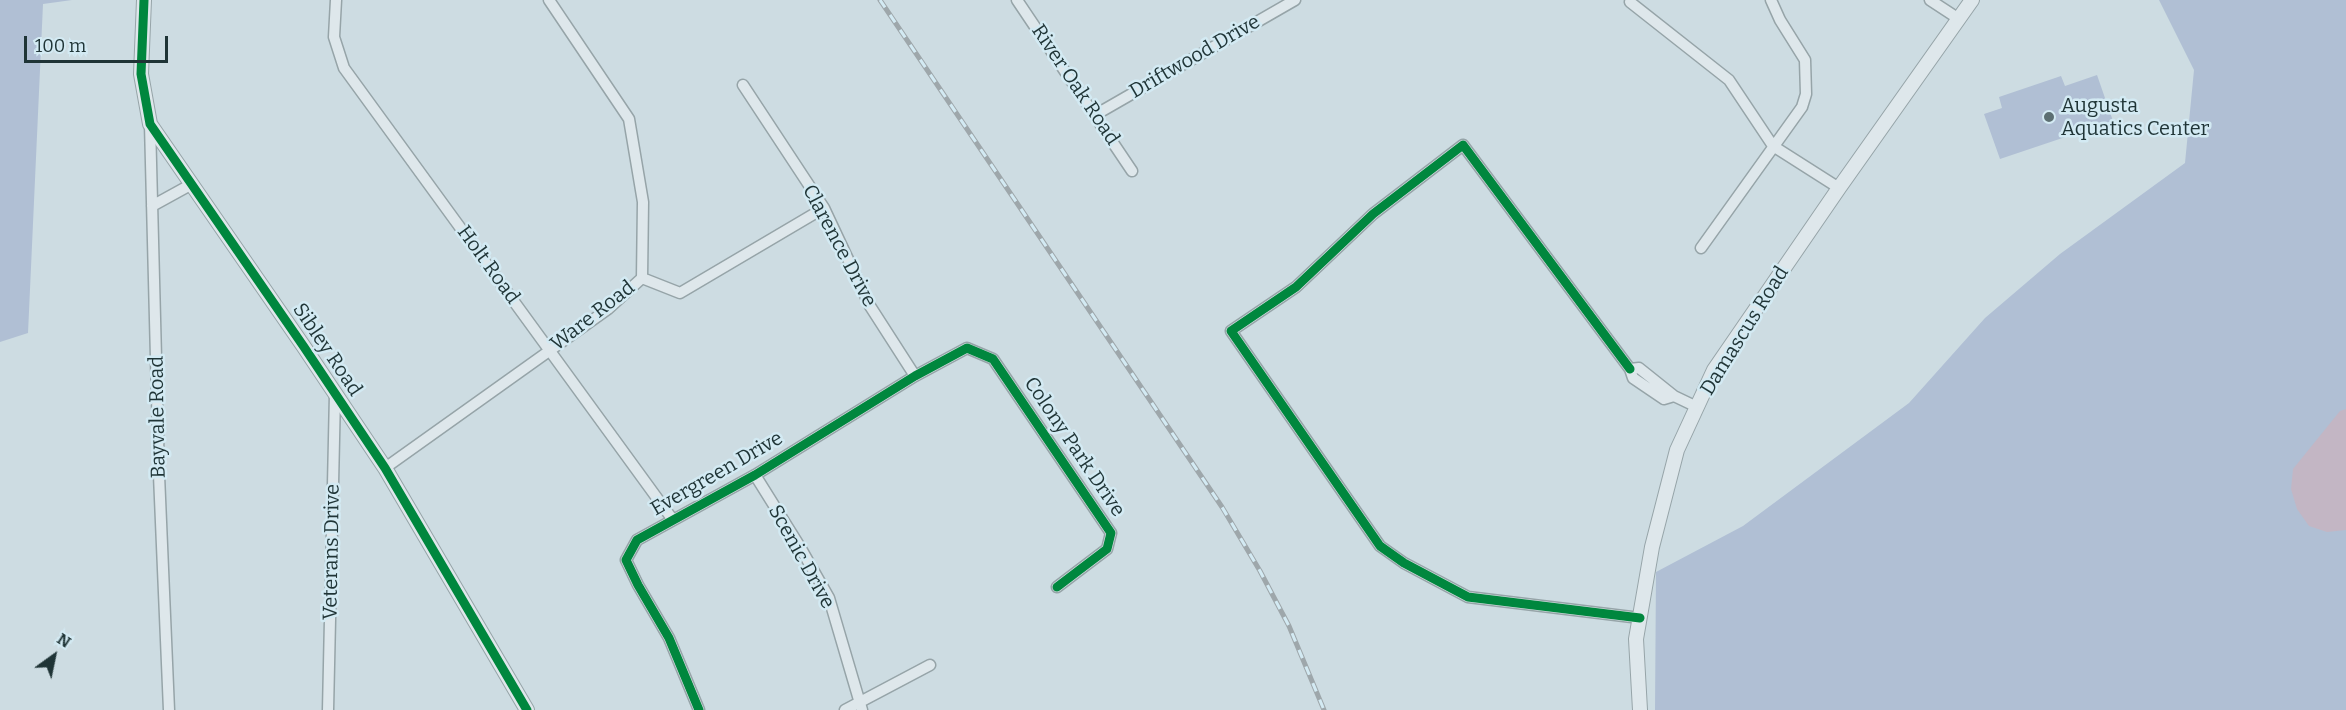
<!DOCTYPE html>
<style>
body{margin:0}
#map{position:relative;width:2346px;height:710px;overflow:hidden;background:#cddce2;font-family:Bitter,serif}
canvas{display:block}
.north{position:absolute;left:24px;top:626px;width:60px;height:60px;-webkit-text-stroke:4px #d3eaf3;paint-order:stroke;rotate:33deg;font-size:16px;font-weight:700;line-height:24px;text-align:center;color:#1f3436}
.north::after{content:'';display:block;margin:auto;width:21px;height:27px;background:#1f3436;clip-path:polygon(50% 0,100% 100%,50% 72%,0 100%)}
.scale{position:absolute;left:24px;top:36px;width:144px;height:27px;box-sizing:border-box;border:3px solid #1f3436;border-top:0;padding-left:8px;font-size:18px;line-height:21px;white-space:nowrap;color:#1f3436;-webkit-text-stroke:4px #d3eaf3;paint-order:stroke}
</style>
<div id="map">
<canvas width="2346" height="710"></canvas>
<div class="north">N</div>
<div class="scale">100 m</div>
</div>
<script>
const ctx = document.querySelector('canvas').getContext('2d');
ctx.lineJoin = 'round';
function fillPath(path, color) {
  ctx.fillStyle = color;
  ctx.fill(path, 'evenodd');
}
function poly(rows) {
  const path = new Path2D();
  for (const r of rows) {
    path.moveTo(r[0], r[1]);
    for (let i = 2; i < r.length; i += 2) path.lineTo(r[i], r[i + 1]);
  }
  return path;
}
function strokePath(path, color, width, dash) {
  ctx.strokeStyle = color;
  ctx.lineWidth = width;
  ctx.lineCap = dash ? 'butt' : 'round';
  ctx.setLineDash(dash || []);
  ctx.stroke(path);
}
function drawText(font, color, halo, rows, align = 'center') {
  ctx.font = font + ' Bitter,serif';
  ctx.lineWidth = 5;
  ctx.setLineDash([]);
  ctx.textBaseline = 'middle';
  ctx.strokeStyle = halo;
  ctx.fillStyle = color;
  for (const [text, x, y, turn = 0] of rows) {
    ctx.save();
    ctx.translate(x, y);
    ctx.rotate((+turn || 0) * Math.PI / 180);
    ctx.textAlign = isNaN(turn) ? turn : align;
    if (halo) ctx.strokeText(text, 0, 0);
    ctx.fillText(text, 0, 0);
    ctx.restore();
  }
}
fillPath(poly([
 [0,0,72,0,43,4,28,333,0,342],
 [2159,0,2346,0,2346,710,1655,710,1656,572,1743,526,1909,403,1985,318,2060,254,2185,163,2194,70],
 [2097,75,2113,121,2000,159,1984,114,2002,108,1999,97,2061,76,2065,86]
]), '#b0bfd4');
fillPath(poly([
 [2346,409,2346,530,2327,532,2309,526,2297,509,2291,489,2293,469,2340,411]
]), '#c3b6c4');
const minor = poly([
 [336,0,334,37,344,68,673,520],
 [1017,0,1132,171],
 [1930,0,1959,19],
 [1630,2,1729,80,1773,146,1839,188],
 [743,85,824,208,870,306,915,376],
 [1095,115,1295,0],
 [150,124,159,475,169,710],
 [152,206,192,184],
 [1701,248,1802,107,1806,94,1805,60,1780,20,1771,0],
 [642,278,680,293,824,208],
 [1630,369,1463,145,1373,214,1296,287,1231,331,1380,546,1404,563,1468,597,1640,618],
 [1674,396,1664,399,1633,378,1630,369,1639,368,1674,396,1697,407],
 [385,468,608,309,642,278,643,202,629,119,549,0],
 [755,475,800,547,829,598,862,710],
 [328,710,335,394],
 [699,710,669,638,638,585,626,560,637,540,755,475,915,376,967,348,993,359,1111,533,1107,549,1057,587],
 [845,710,930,665]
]);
const tertiary = poly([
 [144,0,141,74,150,124,304,347,385,468,527,710],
 [1640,710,1636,639,1652,547,1677,450,1714,370,1839,188,1972,0]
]);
strokePath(minor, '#96a4a8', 13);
strokePath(tertiary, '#96a4a8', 16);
strokePath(minor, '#dee7eb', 10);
strokePath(tertiary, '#dee7eb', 14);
const rail = poly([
 [880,0,1222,507,1260,571,1289,626,1324,710]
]);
strokePath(rail, '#9ea7ab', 5);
strokePath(rail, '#d3eaf3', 3, [9]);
strokePath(poly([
 [144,0,141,74,150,124,304,347,385,468,527,710],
 [1630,369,1463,145,1373,214,1296,287,1231,331,1380,546,1404,563,1468,597,1640,618],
 [699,710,669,638,638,585,626,560,637,540,755,475,915,376,967,348,993,359,1111,533,1107,549,1057,587]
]), '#00873e', 9);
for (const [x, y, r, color] of [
 [2049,117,6,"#5c6f72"]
]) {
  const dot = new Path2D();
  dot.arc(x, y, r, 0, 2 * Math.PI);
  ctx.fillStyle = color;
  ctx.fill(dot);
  strokePath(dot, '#d3eaf3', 2);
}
drawText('20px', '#1f3436', '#d3eaf3', [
 ["Driftwood Drive",1195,57,-30],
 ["River Oak Road",1075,85,56],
 ["Clarence Drive",839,246,62],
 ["Holt Road",488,265,54],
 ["Ware Road",593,316,-38],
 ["Damascus Road",1745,331,-58],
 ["Sibley Road",327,350,56],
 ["Bayvale Road",158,417,-91],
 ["Colony Park Drive",1074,447,56],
 ["Evergreen Drive",717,474,-30],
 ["Veterans Drive",332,552,-89],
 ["Scenic Drive",801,557,61]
]);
drawText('20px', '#1f3436', '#d3eaf3', [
 ["Augusta",2061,106],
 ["Aquatics Center",2061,129]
], 'left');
</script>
